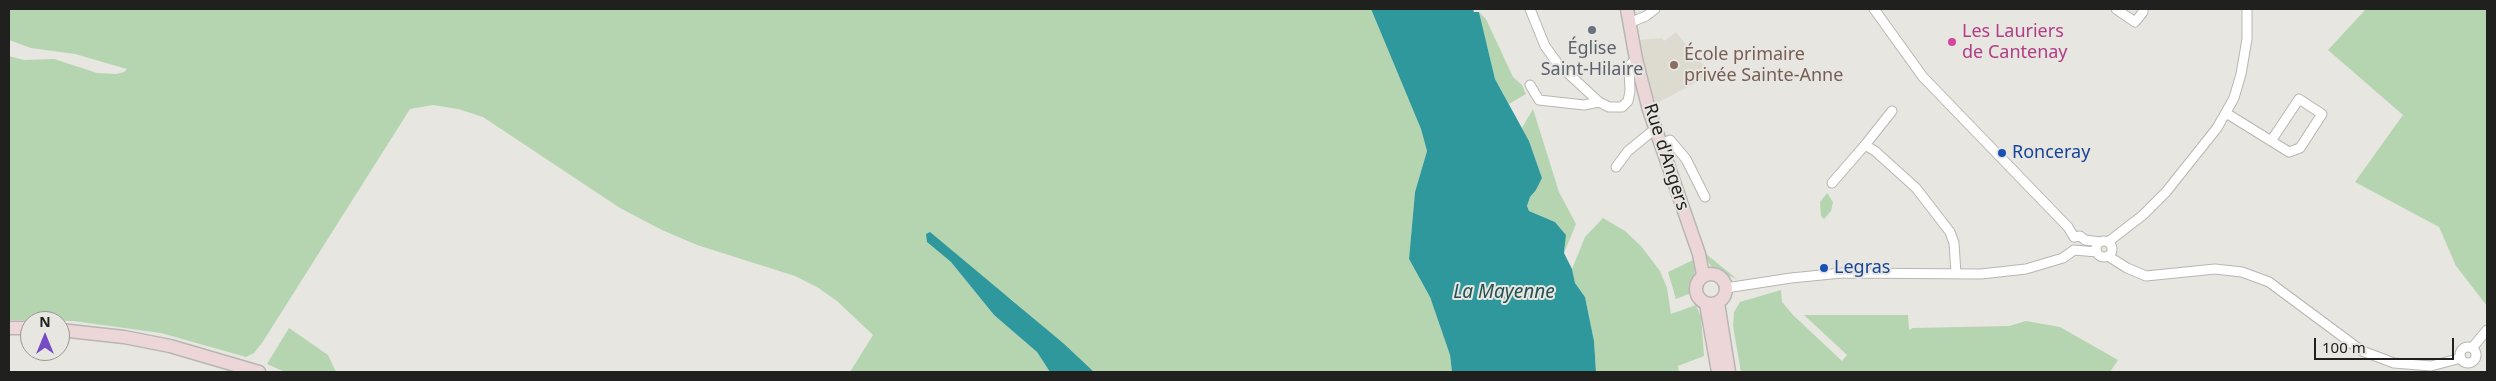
<!DOCTYPE html>
<meta charset="utf-8">
<style>
body{margin:0}
#map{position:relative;width:2496px;height:381px;overflow:hidden;background:#e7e6e1;font-family:"Noto Sans",sans-serif}
canvas{display:block}
.frame{position:absolute;inset:0;border:10px solid #20201e;pointer-events:none}
.north{position:absolute;left:20px;top:311px;width:50px;height:50px;box-sizing:border-box;background:#e7e6e1;border:1px solid #979793;border-radius:50%;rotate:0deg;font-size:14px;font-weight:700;line-height:20px;text-align:center;color:#20201e}
.north::after{content:'';display:block;margin:auto;width:18px;height:22px;background:#754cc5;clip-path:polygon(50% 0,100% 100%,50% 72%,0 100%)}
.scale{position:absolute;left:2314px;top:338px;width:140px;height:22px;box-sizing:border-box;border:2px solid #20201e;border-top:0;padding-left:6px;font-size:15px;line-height:18px;white-space:nowrap;color:#20201e;-webkit-text-stroke:4px #e7e6e1;paint-order:stroke}
</style>
<div id="map">
<canvas width="2496" height="381"></canvas>
<div class="frame"></div>
<div class="north">N</div>
<div class="scale">100 m</div>
</div>
<script>
const ctx = document.querySelector('canvas').getContext('2d');
ctx.lineJoin = 'round';
function fillPath(path, color) {
  ctx.fillStyle = color;
  ctx.fill(path, 'evenodd');
}
function poly(rows) {
  const path = new Path2D();
  for (const r of rows) {
    if (r.length === 3) {
      path.moveTo(r[0] + r[2], r[1]);
      path.arc(r[0], r[1], r[2], 0, 2 * Math.PI);
      continue;
    }
    path.moveTo(r[0], r[1]);
    for (let i = 2; i < r.length; i += 2) path.lineTo(r[i], r[i + 1]);
  }
  return path;
}
function strokePath(path, color, width, dash) {
  ctx.strokeStyle = color;
  ctx.lineWidth = width;
  ctx.lineCap = dash ? 'butt' : 'round';
  ctx.setLineDash(dash || []);
  ctx.stroke(path);
}
function drawText(font, color, halo, rows, align = 'center') {
  ctx.font = font + ' "Noto Sans",sans-serif';
  ctx.lineWidth = 4;
  ctx.setLineDash([]);
  ctx.textBaseline = 'middle';
  ctx.strokeStyle = halo;
  ctx.fillStyle = color;
  for (const [text, x, y, turn = 0] of rows) {
    ctx.save();
    ctx.translate(x, y);
    ctx.rotate((+turn || 0) * Math.PI / 180);
    ctx.textAlign = isNaN(turn) ? turn : align;
    if (halo) ctx.strokeText(text, 0, 0);
    ctx.fillText(text, 0, 0);
    ctx.restore();
  }
}
fillPath(poly([
 [1676,32,1709,72,1701,80,1655,104,1639,40,1662,38,1664,41]
]), '#dddbcf');
fillPath(poly([
 [9,9,1371,9,1421,129,1427,151,1415,192,1409,259,1430,297,1450,355,1452,372,1094,372,1011,299,927,242,951,262,994,315,1037,352,1050,372,850,372,873,335,837,301,817,287,795,276,697,245,662,230,620,208,483,117,458,109,433,105,410,109,262,343,254,353,246,357,161,333,73,321,9,320,9,56,24,60,54,59,97,73,116,74,124,72,127,69,75,54,31,48,9,40],
 [2366,9,2487,9,2487,306,2456,266,2439,227,2355,182,2403,115,2328,50],
 [1479,12,1486,19,1513,77,1522,85,1526,94,1509,104,1495,79],
 [1533,109,1559,192,1576,224,1564,253,1566,235,1555,222,1529,211,1527,206,1530,197,1536,190,1542,178,1529,141,1522,128],
 [1827,193,1833,202,1831,211,1824,219,1821,216,1820,202],
 [1603,218,1625,231,1641,246,1660,271,1667,288,1671,314,1696,305,1701,317,1704,356,1678,366,1679,372,1596,372,1594,341,1585,297,1575,283,1572,269,1585,237],
 [1706,254,1737,279,1713,269,1704,255],
 [1693,260,1695,269,1691,293,1676,299,1668,272],
 [1781,290,1782,302,1793,315,1842,361,1847,355,1804,315,1908,315,1909,330,1913,328,2009,326,2026,321,2060,327,2118,360,2110,372,1741,372,1733,326,1734,312,1740,302],
 [289,328,328,355,336,372,285,372,267,364]
]), '#b5d5b1');
fillPath(poly([
 [1371,9,1473,9,1474,12,1479,12,1495,79,1529,141,1542,178,1536,190,1530,197,1527,206,1529,211,1555,222,1566,235,1564,253,1572,269,1575,283,1585,297,1594,341,1596,372,1452,372,1450,355,1430,297,1409,259,1415,192,1427,151,1421,129],
 [930,232,1063,343,1094,372,1050,372,1037,352,994,315,951,262,927,242,926,234]
]), '#2f989c');
const street = poly([
 [1530,9,1545,46,1558,64,1599,102,1609,107,1622,107,1628,101,1630,91,1629,66,1636,59],
 [1874,9,1923,77,2068,227,2074,237],
 [2116,9,2135,22,2143,12,2143,9],
 [1629,23,1646,16,1655,9],
 [1530,85,1539,100,1584,105,1599,102],
 [2226,113,2289,152,2300,148,2322,114,2299,99,2271,141],
 [1661,144,1670,140,1686,159,1705,197],
 [1865,145,1892,111],
 [1616,167,1628,151,1655,129],
 [1832,183,1865,145,1875,151,1916,188,1950,232,1954,243,1956,274],
 [2074,237,2080,236,2085,240,2100,242],
 [2104,249,8],
 [2108,242,2143,215,2166,192,2217,128,2234,98,2241,74,2247,39,2247,9],
 [2074,250,2097,252],
 [2108,256,2127,268,2146,276,2215,269,2242,272,2269,282,2362,351,2394,363,2431,366,2461,358],
 [1726,288,1791,278,1842,273,1981,274,2026,269,2063,258,2074,250],
 [2468,355,8],
 [2472,348,2487,330]
]);
const secondary = poly([
 [1627,9,1636,59,1649,110,1699,254,1703,275],
 [1711,289,15],
 [1718,303,1729,372],
 [1706,304,1718,372],
 [9,328,30,328],
 [60,330,124,337,170,346,259,372]
]);
strokePath(street, '#b7b6b2', 11);
strokePath(secondary, '#b7b6b2', 15);
strokePath(street, '#fff', 9);
strokePath(secondary, '#ecd6d8', 12);
for (const [x, y, r, color] of [
 [1592,30,5,"#6b7280"],
 [1952,42,5,"#d1479c"],
 [1674,65,5,"#8d6e63"],
 [2002,153,5,"#1a4fb4"],
 [1824,268,5,"#1a4fb4"]
]) {
  const dot = new Path2D();
  dot.arc(x, y, r, 0, 2 * Math.PI);
  ctx.fillStyle = color;
  ctx.fill(dot);
  strokePath(dot, '#e7e6e1', 2);
}
drawText('18px', '#b23c85', '#e7e6e1', [
 ["Les Lauriers",1962,32],
 ["de Cantenay",1962,53]
], 'left');
drawText('18px', '#5b616d', '#e7e6e1', [
 ["Église",1592,49],
 ["Saint-Hilaire",1592,70]
]);
drawText('18px', '#785e54', '#e7e6e1', [
 ["École primaire",1684,55],
 ["privée Sainte-Anne",1684,76]
], 'left');
drawText('18px', '#164399', '#e7e6e1', [
 ["Ronceray",2012,153],
 ["Legras",1834,268]
], 'left');
drawText('18px', '#20201e', '#e7e6e1', [
 ["Rue d'Angers",1666,157,72]
]);
drawText('italic 19px', '#245152', '#e7e6e1', [
 ["La Mayenne",1504,293]
]);
</script>
